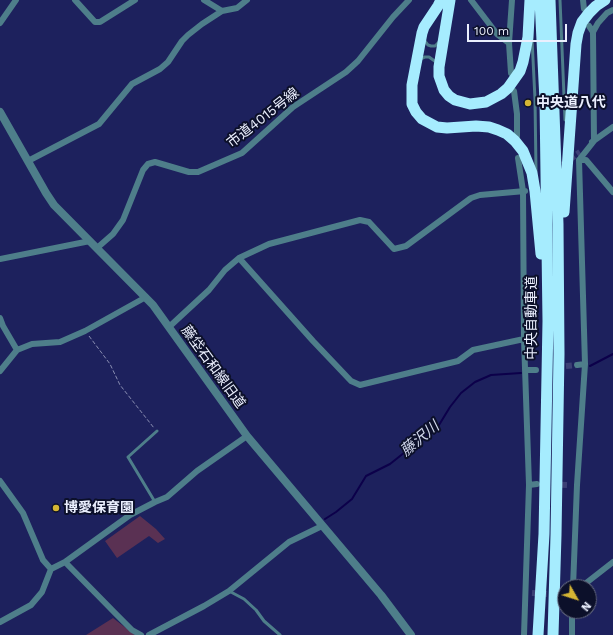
<!DOCTYPE html>
<meta charset="utf-8">
<style>
body{margin:0}
#map{position:relative;width:613px;height:635px;overflow:hidden;background:#1d215d;font-family:"Work Sans",sans-serif}
canvas{display:block}
.north{position:absolute;left:557px;top:579px;width:40px;height:40px;box-sizing:border-box;background:#0c102a;border:1px solid #65697f;border-radius:50%;rotate:129deg;font-size:11px;font-weight:700;line-height:16px;text-align:center;color:#ebeffe}
.north::after{content:'';display:block;margin:auto;width:14px;height:18px;background:#d5b534;clip-path:polygon(50% 0,100% 100%,50% 72%,0 100%)}
.scale{position:absolute;left:467px;top:24px;width:100px;height:18px;box-sizing:border-box;border:2px solid #ebeffe;border-top:0;padding-left:5px;font-size:12px;line-height:14px;white-space:nowrap;color:#ebeffe;-webkit-text-stroke:3px #0c102a;paint-order:stroke}
</style>
<div id="map">
<canvas width="613" height="635"></canvas>
<div class="north">N</div>
<div class="scale">100 m</div>
</div>
<script>
const ctx = document.querySelector('canvas').getContext('2d');
ctx.lineJoin = 'round';
function fillPath(path, color) {
  ctx.fillStyle = color;
  ctx.fill(path, 'evenodd');
}
function poly(rows) {
  const path = new Path2D();
  for (const r of rows) {
    path.moveTo(r[0], r[1]);
    for (let i = 2; i < r.length; i += 2) path.lineTo(r[i], r[i + 1]);
  }
  return path;
}
function strokePath(path, color, width, dash) {
  ctx.strokeStyle = color;
  ctx.lineWidth = width;
  ctx.lineCap = dash ? 'butt' : 'round';
  ctx.setLineDash(dash || []);
  ctx.stroke(path);
}
function drawText(font, color, halo, rows, align = 'center') {
  ctx.font = font + ' "Work Sans","Noto Sans JP",sans-serif';
  ctx.lineWidth = 4;
  ctx.setLineDash([]);
  ctx.textBaseline = 'middle';
  ctx.strokeStyle = halo;
  ctx.fillStyle = color;
  for (const [text, x, y, turn = 0] of rows) {
    ctx.save();
    ctx.translate(x, y);
    ctx.rotate((+turn || 0) * Math.PI / 180);
    ctx.textAlign = isNaN(turn) ? turn : align;
    if (halo) ctx.strokeText(text, 0, 0);
    ctx.fillText(text, 0, 0);
    ctx.restore();
  }
}
fillPath(poly([
 [140,516,156,529,165,539,158,543,149,536,117,558,105,541],
 [113,618,135,635,86,635]
]), '#5a3153');
strokePath(poly([
 [590,366,613,354],
 [325,519,336,512,352,499,366,476,390,464,439,425,450,407,461,393,475,382,491,375,521,373]
]), '#0c004a', 2);
strokePath(poly([
 [555,170,580,152],
 [557,367,577,365],
 [543,484,570,485],
 [532,593,565,595]
]), '#3c4075', 6, [6, 3]);
strokePath(poly([
 [89,336,110,364,120,385,154,428]
]), '#8a8eb2', 1, [4, 2]);
strokePath(poly([
 [560,0,565,120],
 [532,39,535,99,536,171],
 [424,40,428,45,431,46,435,46,440,41],
 [420,59,425,57,429,57,436,62],
 [155,502,128,457,157,431],
 [229,591,244,599,256,610,264,621,280,635]
]), '#4e7e8a', 3);
strokePath(poly([
 [75,0,95,22,100,22,135,0],
 [204,0,222,11,237,8,247,0],
 [471,0,497,34,509,43],
 [583,0,584,9],
 [0,23,16,0],
 [593,32,598,23,607,13,613,10],
 [511,73,509,43,512,0],
 [514,91,517,114,517,136],
 [592,142,613,127],
 [518,158,523,191,524,339,529,485,524,635],
 [579,160,586,160,613,192],
 [28,161,99,124,132,84,160,69,168,62,182,41,188,35,202,24,222,11],
 [97,248,113,234,123,220,143,170,148,164,155,162,189,172,198,172,242,153,293,107,346,72,358,61,393,17,409,0],
 [239,258,313,341,351,381,360,385,458,361,473,350,524,339],
 [0,259,90,241],
 [0,318,3,326,17,350],
 [169,327,209,290,225,270,239,258,269,244,360,220,369,222,394,249,406,246,471,198,480,195,525,191],
 [577,365,585,364],
 [525,370,536,370],
 [0,371,17,350,32,344,60,342,85,331,146,297],
 [0,481,23,513,43,560,51,569],
 [529,485,537,484],
 [65,562,116,614,132,630,141,635],
 [573,587,577,485,585,364,579,160,594,141,593,32,589,26],
 [581,587,613,562],
 [0,622,31,605,42,592,51,569,65,562,130,515,155,502,167,497,197,471,247,436],
 [149,635,204,606,229,591,289,542,322,526],
 [572,635,572,611]
]), '#4e7e8a', 6);
strokePath(poly([
 [0,112,46,193,54,205,153,305,247,436,381,595,411,635]
]), '#4e7e8a', 8);
strokePath(poly([
 [441,0,438,6,424,27,422,33,412,85,412,104,416,112,422,119,437,127,447,128,476,126,489,127,498,130,507,134,515,141,523,151,532,173,535,191,541,254],
 [450,0,439,67,439,76,444,90,449,96,455,100,470,104,486,102,501,94,508,88,520,71,523,62,528,37,530,0],
 [550,0,558,224,559,354,556,535,553,635],
 [564,212,576,44,578,33,582,22,589,13,596,6,605,0],
 [538,635,544,534,548,321,545,101,540,0]
]), '#a6ecfe', 11);
for (const [x, y, r, color] of [
 [528,103,4,"#d5b534"],
 [56,508,4,"#d5b534"]
]) {
  const dot = new Path2D();
  dot.arc(x, y, r, 0, 2 * Math.PI);
  ctx.fillStyle = color;
  ctx.fill(dot);
  strokePath(dot, '#0c102a', 1.5);
}
drawText('bold 14px', '#ebeffe', '#0c102a', [
 ["中央道八代",536,103],
 ["博愛保育園",64,508]
], 'left');
drawText('14px', '#ebeffe', '#0c102a', [
 ["市道4015号線",263,118,-38],
 ["中央自動車道",532,318,-90],
 ["藤垈石和線旧道",213,367,54]
]);
drawText('italic 15px', '#d1d7ec', '#0c102a', [
 ["藤沢川",420,439,-40]
]);
</script>
